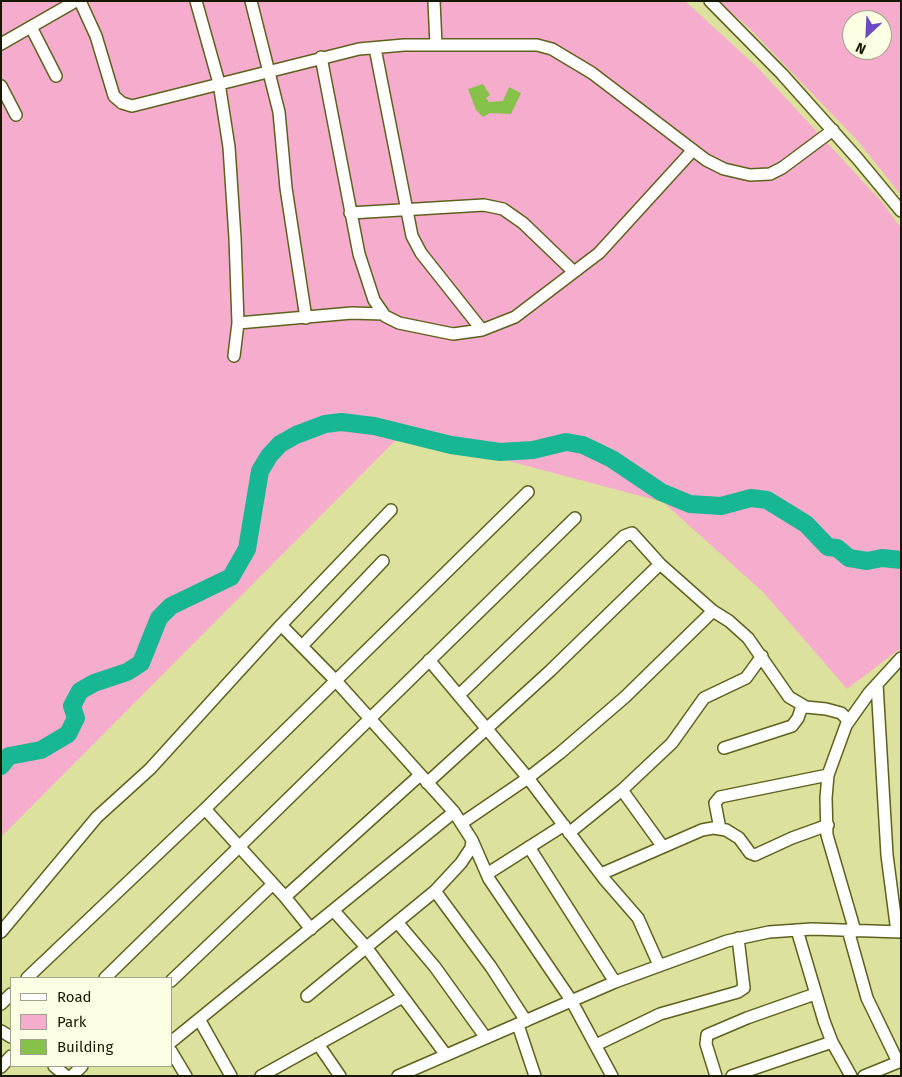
<!DOCTYPE html>
<style>
body{margin:0}
#map{position:relative;width:902px;height:1077px;overflow:hidden;background:#dce19d;font-family:"Fira Sans",sans-serif}
canvas{display:block}
.frame{position:absolute;inset:0;border:2px solid #171800;pointer-events:none}
.legend{position:absolute;left:10px;top:977px;width:162px;height:90px;box-sizing:border-box;background:#fcffe4;border:1px solid #a0a389;margin:0;padding:6px 9px;list-style:none;font-size:15px;color:#171800}
.legend li{display:flex;align-items:center;gap:10px;height:25px}
.legend b{width:25px;border:1px solid #a0a389}
.north{position:absolute;left:842px;top:10px;width:50px;height:50px;box-sizing:border-box;background:#fcffe4;border:1px solid #a0a389;border-radius:50%;rotate:205deg;font-size:14px;font-weight:700;line-height:20px;text-align:center;color:#171800}
.north::after{content:'';display:block;margin:auto;width:18px;height:22px;background:#6c4ac3;clip-path:polygon(50% 0,100% 100%,50% 72%,0 100%)}
</style>
<div id="map">
<canvas width="902" height="1077"></canvas>
<div class="frame"></div>
<ul class="legend">
<li><b style="height:6px;background:#fff"></b>Road</li>
<li><b style="height:14px;background:#f6accc"></b>Park</li>
<li><b style="height:14px;background:#86c249"></b>Building</li>
</ul>
<div class="north">N</div>
</div>
<script>
const ctx = document.querySelector('canvas').getContext('2d');
ctx.lineJoin = 'round';
function fillPath(path, color) {
  ctx.fillStyle = color;
  ctx.fill(path, 'evenodd');
}
function poly(rows) {
  const path = new Path2D();
  for (const r of rows) {
    path.moveTo(r[0], r[1]);
    for (let i = 2; i < r.length; i += 2) path.lineTo(r[i], r[i + 1]);
  }
  return path;
}
function strokePath(path, color, width, dash) {
  ctx.strokeStyle = color;
  ctx.lineWidth = width;
  ctx.lineCap = dash ? 'butt' : 'round';
  ctx.setLineDash(dash || []);
  ctx.stroke(path);
}
fillPath(poly([
 [1,1,685,1,757,67,881,201,901,228,901,648,847,689,764,593,663,502,403,433,1,837],
 [718,1,901,1,901,195,857,140,749,28],
 [852,20,882,20,882,50,852,50]
]), '#f6accc');
strokePath(poly([
 [1,766,9,756,41,750,68,734,76,718,72,706,80,691,94,683,127,672,141,663,159,618,171,606,231,577,247,549,260,471,269,456,280,444,296,435,325,424,341,422,374,426,451,445,500,452,533,450,566,442,583,445,612,459,661,492,690,504,721,506,751,498,767,500,806,524,828,547,837,548,849,558,867,561,882,558,901,560]
]), '#18b793', 18);
fillPath(poly([
 [483,84,490,95,486,98,489,102,503,101,509,87,521,93,511,114,490,113,483,117,476,110,468,89]
]), '#86c249');
const minor = poly([
 [80,1,96,36,114,96,122,103,132,106,359,49,404,45,537,45,552,49,592,73,706,160,724,169,750,175,770,174,782,168,833,130],
 [196,1,219,83,229,147,235,238,238,323,234,356],
 [251,1,279,112,286,188,306,318],
 [434,1,436,45],
 [710,1,782,74,857,158,901,211],
 [31,27,56,76],
 [1,44,76,1],
 [375,48,412,236,421,253,482,330],
 [321,57,359,254,374,300,385,316,399,323,453,334,482,330,515,317,599,253,693,150],
 [1,86,16,115],
 [350,213,484,205,503,209,523,223,574,272],
 [238,323,352,313,383,314],
 [281,625,336,681,454,812,472,840,471,848,461,863,435,891,307,996],
 [302,646,383,561],
 [429,660,528,778,605,880,638,918,659,965],
 [877,684,887,855,897,932],
 [459,695,624,536,632,533,660,564,713,611,729,621,748,638,789,697,806,707,826,709,841,713,848,720,828,775,826,798,827,835,855,931],
 [847,724,869,693,901,658],
 [724,748,792,726,798,718,802,706],
 [427,783,550,671,660,564],
 [622,790,663,847],
 [205,809,285,897,311,929],
 [462,823,528,778,560,753,625,697,713,611],
 [720,829,715,803,720,797,828,775],
 [569,833,622,790,672,743,704,698,746,678,762,656],
 [472,840,489,879,571,1000,612,1076],
 [529,847,615,982],
 [487,874,564,825],
 [601,874,702,830,713,828,726,830,739,838,750,853,755,855,792,838,828,825],
 [435,891,491,967,526,1021],
 [285,897,420,775],
 [334,911,366,947,446,1055],
 [397,922,435,967,486,1038],
 [797,930,824,1021,832,1042,851,1076],
 [848,930,867,998,898,1062],
 [1,932,97,817,150,769,281,625,391,510],
 [27,978,205,809,528,492],
 [105,978,575,518],
 [171,981,273,884],
 [1,1004,11,994],
 [199,1019,231,1076],
 [518,1025,535,1076],
 [1,1031,11,1037],
 [171,1042,454,812],
 [318,1044,340,1076],
 [596,1045,660,1014,738,992,744,988,738,938],
 [171,1051,186,1076],
 [54,1066,66,1076],
 [1,1067,11,1056],
 [72,1076,82,1066],
 [261,1076,403,997],
 [398,1076,615,982,727,941,769,932,812,929,901,932],
 [716,1076,706,1044,707,1035,747,1018,815,994],
 [732,1076,832,1042],
 [864,1076,901,1061]
]);
strokePath(minor, '#5e601d', 14);
strokePath(minor, '#fff', 11);
</script>
